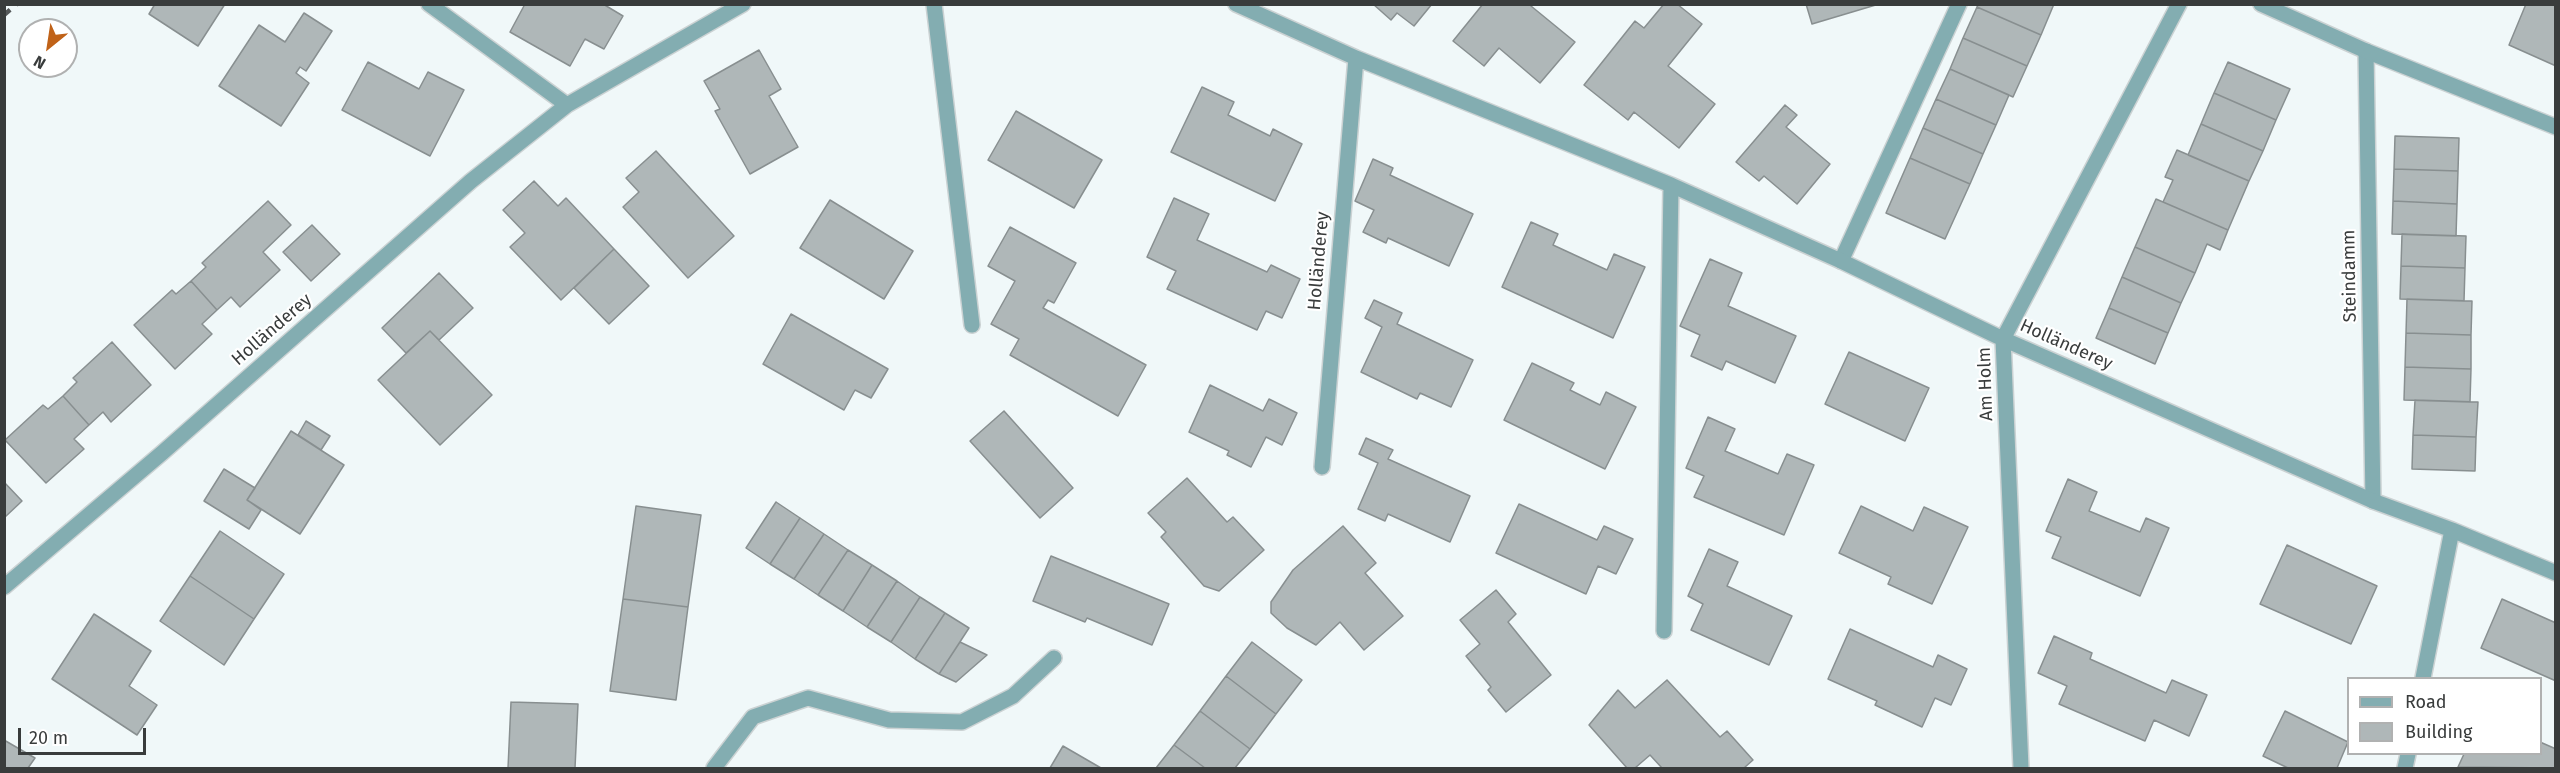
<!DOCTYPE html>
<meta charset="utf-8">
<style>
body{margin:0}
#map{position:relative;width:2560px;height:773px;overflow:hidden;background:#f0f8f9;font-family:"Fira Sans",sans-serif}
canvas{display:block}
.frame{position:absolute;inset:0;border:6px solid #393c3c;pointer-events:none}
.legend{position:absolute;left:2347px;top:677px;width:195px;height:78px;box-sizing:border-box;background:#fff;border:2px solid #b0b1b1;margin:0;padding:8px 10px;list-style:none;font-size:18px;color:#393c3c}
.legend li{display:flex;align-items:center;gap:12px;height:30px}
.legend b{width:30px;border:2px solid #b0b1b1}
.north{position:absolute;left:18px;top:18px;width:60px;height:60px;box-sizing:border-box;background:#fff;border:2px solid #b0b1b1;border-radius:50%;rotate:210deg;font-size:16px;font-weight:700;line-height:24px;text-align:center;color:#393c3c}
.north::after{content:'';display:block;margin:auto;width:21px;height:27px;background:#c06218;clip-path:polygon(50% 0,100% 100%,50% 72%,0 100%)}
.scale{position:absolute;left:18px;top:728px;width:128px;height:27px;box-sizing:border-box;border:3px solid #393c3c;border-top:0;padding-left:8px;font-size:18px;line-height:21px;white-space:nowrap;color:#393c3c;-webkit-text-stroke:4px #fff;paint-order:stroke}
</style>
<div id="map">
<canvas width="2560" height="773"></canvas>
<div class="frame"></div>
<ul class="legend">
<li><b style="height:8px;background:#83adb1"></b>Road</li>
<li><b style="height:16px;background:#afb7b8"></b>Building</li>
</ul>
<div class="north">N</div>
<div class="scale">20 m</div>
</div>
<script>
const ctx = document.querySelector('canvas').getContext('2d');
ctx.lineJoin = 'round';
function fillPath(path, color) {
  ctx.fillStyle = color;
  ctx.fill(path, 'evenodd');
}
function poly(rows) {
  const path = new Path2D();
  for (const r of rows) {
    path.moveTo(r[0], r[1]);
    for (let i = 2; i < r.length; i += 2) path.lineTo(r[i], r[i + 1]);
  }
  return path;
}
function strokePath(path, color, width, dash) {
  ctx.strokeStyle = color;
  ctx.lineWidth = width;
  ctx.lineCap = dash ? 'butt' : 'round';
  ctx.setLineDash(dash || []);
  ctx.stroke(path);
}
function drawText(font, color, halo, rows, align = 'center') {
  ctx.font = font + ' "Fira Sans",sans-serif';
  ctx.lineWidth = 4.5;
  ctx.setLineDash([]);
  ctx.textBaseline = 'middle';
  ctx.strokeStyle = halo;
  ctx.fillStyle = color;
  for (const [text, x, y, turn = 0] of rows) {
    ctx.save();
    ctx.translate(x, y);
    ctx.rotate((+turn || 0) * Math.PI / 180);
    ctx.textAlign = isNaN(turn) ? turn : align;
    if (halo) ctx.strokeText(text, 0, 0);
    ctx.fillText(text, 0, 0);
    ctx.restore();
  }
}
const building = poly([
 [155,4,225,4,198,46,149,14,155,4],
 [525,4,603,4,623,16,604,49,585,39,570,66,510,32,525,4],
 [1373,4,1432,4,1414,26,1397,13,1391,20,1373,4],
 [1483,4,1532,4,1531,6,1575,42,1540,83,1499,48,1484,66,1453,41,1483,4],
 [1664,4,1677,4,1702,24,1668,66,1715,104,1679,148,1634,112,1628,120,1584,85,1635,21,1644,28,1664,4],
 [1806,4,1879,4,1812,24,1806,4],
 [1978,4,2054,4,2041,35,1977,7,1978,4],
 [2526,4,2556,4,2556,66,2509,45,2526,4],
 [1977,7,2041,35,2027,66,1963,38,1977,7],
 [304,13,332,31,306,71,300,67,296,73,309,83,281,126,219,86,259,25,285,42,304,13],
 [1963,38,2027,66,2013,97,1950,69,1963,38],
 [759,50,781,89,769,96,798,147,750,174,715,111,720,109,704,81,759,50],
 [368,62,419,89,428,72,464,90,430,156,342,110,368,62],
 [2228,62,2290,89,2276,120,2214,93,2228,62],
 [1950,69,2009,95,1996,125,1936,99,1950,69],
 [1202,87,1234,102,1228,115,1270,136,1273,129,1302,144,1275,201,1171,152,1202,87],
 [2214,93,2276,120,2263,151,2201,124,2214,93],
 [1936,99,1996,125,1983,154,1923,128,1936,99],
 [1785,105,1797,115,1786,127,1830,164,1797,204,1764,176,1759,181,1736,162,1785,105],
 [1016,111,1102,160,1074,208,988,160,1016,111],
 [2201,124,2263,151,2249,181,2188,155,2201,124],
 [1923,128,1983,154,1970,184,1910,158,1923,128],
 [2395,136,2459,138,2458,171,2394,169,2395,136],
 [2177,150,2249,181,2228,230,2163,202,2173,180,2165,177,2177,150],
 [656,151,734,236,688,278,623,207,639,192,626,178,656,151],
 [1910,158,1970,184,1945,239,1886,213,1910,158],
 [1373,159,1393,168,1390,175,1473,214,1449,266,1388,238,1386,243,1363,232,1374,210,1355,201,1373,159],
 [2394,169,2458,171,2457,204,2393,201,2394,169],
 [534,181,558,206,566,198,614,249,561,300,510,247,525,233,503,210,534,181],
 [1174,198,1209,214,1197,240,1267,272,1271,265,1300,279,1282,318,1266,311,1257,330,1167,289,1176,271,1147,257,1174,198],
 [2156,199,2228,230,2220,250,2207,244,2195,273,2135,247,2156,199],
 [830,200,913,251,884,299,800,248,830,200],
 [268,201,291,225,263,252,280,270,240,307,231,297,217,310,191,281,206,267,202,263,268,201],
 [2393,201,2457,204,2456,236,2392,234,2393,201],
 [1531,222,1558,234,1553,245,1607,270,1614,254,1645,267,1613,338,1502,287,1531,222],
 [312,225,340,254,311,281,283,252,312,225],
 [1010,227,1076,263,1054,303,1048,300,1043,308,1146,365,1118,416,1010,355,1019,339,991,324,1015,281,988,266,1010,227],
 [2402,234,2466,236,2465,268,2401,266,2402,234],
 [2135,247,2195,273,2181,303,2122,277,2135,247],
 [614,249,649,286,609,324,574,288,614,249],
 [1710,259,1742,273,1728,306,1796,336,1775,383,1726,361,1722,370,1691,356,1700,335,1680,326,1710,259],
 [2401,266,2465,268,2464,301,2400,299,2401,266],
 [439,273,473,308,439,340,430,331,406,353,382,328,439,273],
 [2122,277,2181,303,2168,333,2109,308,2122,277],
 [191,281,217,310,202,324,212,334,175,369,134,325,172,290,176,294,191,281],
 [2407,299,2472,301,2471,335,2406,333,2407,299],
 [1374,300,1402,313,1397,324,1473,360,1451,407,1420,393,1417,399,1361,372,1382,327,1365,318,1374,300],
 [2109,308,2168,333,2155,364,2096,338,2109,308],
 [791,314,888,369,871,398,855,390,844,410,763,364,791,314],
 [430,331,492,395,440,445,378,380,430,331],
 [2406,333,2471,335,2471,369,2405,367,2406,333],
 [112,342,151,385,111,422,103,412,89,425,63,396,77,382,73,378,112,342],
 [1849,352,1929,388,1905,441,1825,404,1849,352],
 [1532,363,1574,383,1570,390,1600,405,1606,392,1636,407,1605,469,1504,420,1532,363],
 [2405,367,2471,369,2470,402,2404,400,2405,367],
 [1210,385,1263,411,1269,399,1297,413,1282,445,1266,437,1251,467,1227,455,1229,451,1189,432,1210,385],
 [63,396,89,425,74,439,84,449,46,483,5,440,43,405,48,409,63,396],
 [2415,400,2478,402,2476,437,2413,435,2415,400],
 [1004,411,1073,488,1040,518,970,441,1004,411],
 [1708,417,1735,429,1725,451,1778,474,1787,454,1814,465,1784,535,1694,497,1704,476,1686,468,1708,417],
 [306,421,330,436,321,450,298,435,306,421],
 [291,431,344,465,300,534,247,500,291,431],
 [2413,435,2476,437,2475,471,2412,469,2413,435],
 [1366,438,1393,450,1388,459,1470,496,1450,542,1388,514,1385,521,1358,509,1378,463,1359,454,1366,438],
 [224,469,255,488,247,500,261,510,249,529,204,501,224,469],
 [1187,478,1227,522,1233,517,1264,550,1219,591,1204,586,1161,537,1166,532,1148,513,1187,478],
 [2068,479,2097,492,2089,511,2140,532,2146,518,2169,528,2140,596,2052,558,2061,537,2046,531,2068,479],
 [4,482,22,501,4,518,4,482],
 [776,502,800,518,770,564,746,548,776,502],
 [1519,504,1597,540,1604,526,1633,539,1616,574,1598,566,1586,594,1496,553,1519,504],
 [636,506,701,515,688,607,623,599,636,506],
 [1861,506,1913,531,1924,507,1968,527,1932,604,1888,584,1891,577,1839,553,1861,506],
 [800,518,824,534,794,579,770,564,800,518],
 [1343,526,1376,563,1365,573,1403,616,1364,650,1340,622,1316,645,1287,628,1271,613,1271,602,1293,570,1343,526],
 [220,531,284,574,254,619,190,576,220,531],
 [824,534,848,550,818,595,794,579,824,534],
 [2287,545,2377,586,2351,644,2260,604,2287,545],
 [1709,549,1738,562,1727,586,1792,616,1769,665,1691,630,1703,604,1688,596,1709,549],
 [848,550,872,565,843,611,818,595,848,550],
 [1051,556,1169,604,1152,645,1087,618,1085,622,1033,601,1051,556],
 [872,565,897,581,867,627,843,611,872,565],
 [190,576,254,619,224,665,160,621,190,576],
 [897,581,920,597,891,642,867,627,897,581],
 [1496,590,1516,614,1508,622,1551,675,1506,712,1488,690,1491,687,1466,656,1480,644,1460,620,1496,590],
 [920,597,945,613,915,659,891,642,920,597],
 [623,599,688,607,676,700,610,691,623,599],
 [2502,599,2556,623,2556,681,2481,648,2502,599],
 [945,613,969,628,939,674,915,659,945,613],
 [94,614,151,651,129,686,157,705,137,735,52,679,94,614],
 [1850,629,1933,667,1938,655,1967,669,1951,705,1935,698,1922,727,1875,705,1877,701,1828,679,1850,629],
 [2054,636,2092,653,2090,659,2166,693,2172,680,2207,695,2189,736,2154,720,2145,741,2059,704,2067,686,2038,673,2054,636],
 [960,642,987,655,956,682,939,674,960,642],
 [1252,642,1302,680,1276,714,1226,676,1252,642],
 [1226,676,1276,714,1250,749,1200,711,1226,676],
 [1667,680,1720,737,1727,731,1753,760,1744,768,1662,768,1650,755,1635,768,1627,768,1589,725,1618,690,1635,708,1667,680],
 [511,702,578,704,575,768,508,768,511,702],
 [1200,711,1250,749,1235,768,1205,768,1174,745,1200,711],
 [2285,711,2348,742,2337,768,2288,768,2263,756,2285,711],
 [4,740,35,758,28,768,4,768,4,740],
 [2540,742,2556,749,2556,768,2458,767,2464,754,2540,754,2540,742],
 [1174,745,1205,768,1156,768,1174,745],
 [1063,746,1101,768,1050,768,1063,746]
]);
fillPath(building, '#afb7b8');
strokePath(building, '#888f90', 1.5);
const lane = poly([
 [2366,51,2373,501],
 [1841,261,1959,4]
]);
const street = poly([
 [429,4,567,105],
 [934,4,972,325],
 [1236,4,1356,58,1671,185,1841,261,2003,339,2373,501,2452,530,2556,573],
 [2261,4,2366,51,2556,127],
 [1322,467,1356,58],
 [4,587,162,453,471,181,567,105,743,4],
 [1664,631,1671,185],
 [2423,678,2452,530],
 [714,768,753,717,808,698,889,720,962,722,1013,696,1054,658],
 [2021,768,2003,339,2179,4],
 [2405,768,2408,754]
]);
strokePath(lane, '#cbd2d3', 18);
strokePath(street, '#cbd2d3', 18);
strokePath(lane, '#83adb1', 15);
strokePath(street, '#83adb1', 15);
strokePath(poly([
 [4,15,17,4]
]), '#555859', 4.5, [8, 8]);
drawText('18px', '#393c3c', '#fff', [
 ["Holländerey",1319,261,-85],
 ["Steindamm",2350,276,-91],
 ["Holländerey",272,330,-41],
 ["Holländerey",2066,345,24],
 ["Am Holm",1986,384,-92]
]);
</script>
